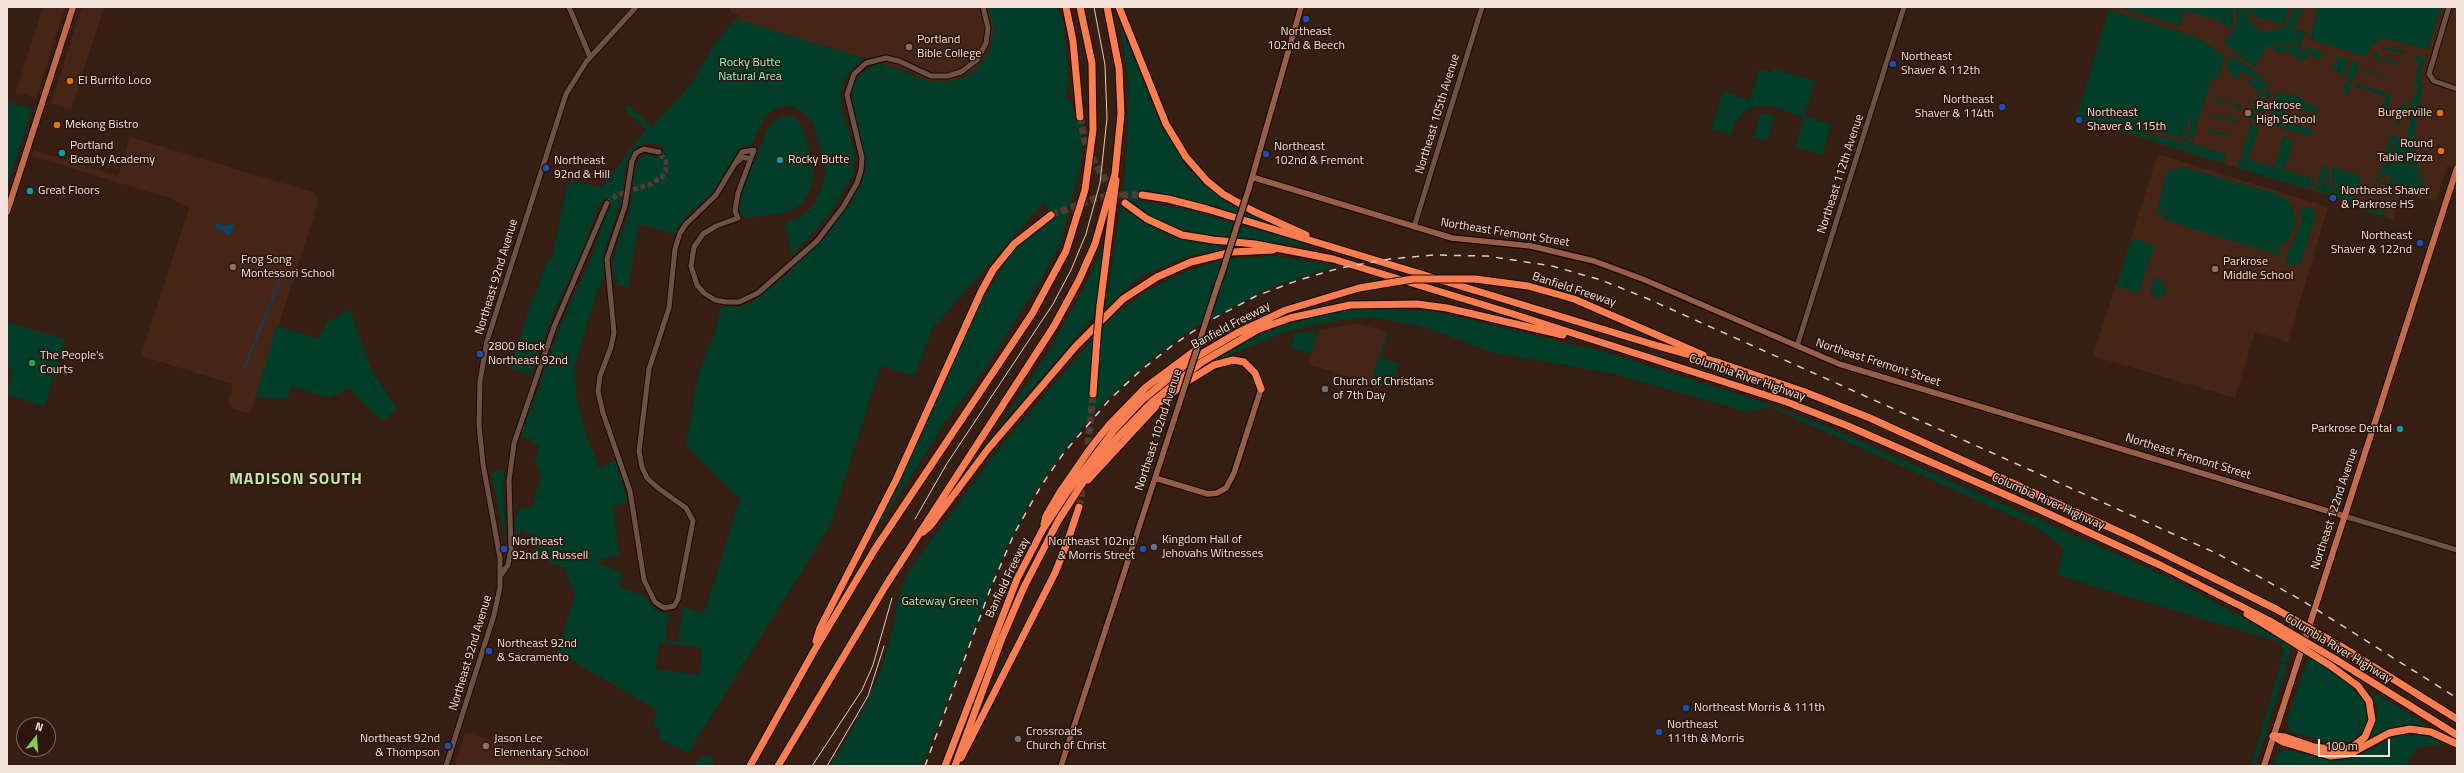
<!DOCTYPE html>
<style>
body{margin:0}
#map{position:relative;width:2464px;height:773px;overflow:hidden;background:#371e13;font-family:"Titillium Web",sans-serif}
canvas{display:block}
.frame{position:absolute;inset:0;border:8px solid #f3e2da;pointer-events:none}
.north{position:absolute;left:16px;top:717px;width:40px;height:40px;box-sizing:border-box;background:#2c150a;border:1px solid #7c675d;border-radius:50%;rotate:17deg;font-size:11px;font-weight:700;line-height:16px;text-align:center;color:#f3e2da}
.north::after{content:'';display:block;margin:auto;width:14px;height:18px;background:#8ace48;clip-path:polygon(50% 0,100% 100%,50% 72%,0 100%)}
.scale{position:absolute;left:2318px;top:739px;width:72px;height:18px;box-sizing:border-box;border:2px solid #f3e2da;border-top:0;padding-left:5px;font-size:12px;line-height:14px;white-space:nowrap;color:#f3e2da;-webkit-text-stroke:3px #2c150a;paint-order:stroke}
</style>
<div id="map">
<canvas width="2464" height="773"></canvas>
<div class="frame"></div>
<div class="north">N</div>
<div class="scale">100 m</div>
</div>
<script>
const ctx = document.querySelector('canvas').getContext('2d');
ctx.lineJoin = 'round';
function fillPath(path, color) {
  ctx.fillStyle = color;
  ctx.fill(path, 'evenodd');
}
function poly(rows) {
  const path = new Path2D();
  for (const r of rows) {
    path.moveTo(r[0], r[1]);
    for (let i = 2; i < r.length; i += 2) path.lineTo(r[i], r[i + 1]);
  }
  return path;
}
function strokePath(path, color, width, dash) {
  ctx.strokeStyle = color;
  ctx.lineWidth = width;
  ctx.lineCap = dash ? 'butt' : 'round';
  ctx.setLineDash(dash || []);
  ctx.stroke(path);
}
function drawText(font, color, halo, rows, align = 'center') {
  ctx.font = font + ' "Titillium Web",sans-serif';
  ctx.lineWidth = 3;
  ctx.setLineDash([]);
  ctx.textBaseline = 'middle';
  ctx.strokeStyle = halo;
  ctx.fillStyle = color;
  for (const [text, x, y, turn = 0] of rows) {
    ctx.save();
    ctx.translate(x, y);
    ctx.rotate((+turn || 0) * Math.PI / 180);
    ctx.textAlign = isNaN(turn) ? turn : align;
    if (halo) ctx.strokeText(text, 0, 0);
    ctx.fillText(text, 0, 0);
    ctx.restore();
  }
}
fillPath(poly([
 [43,7,65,7,36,98,16,92],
 [82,7,104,7,71,110,51,103],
 [730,7,989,7,994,20,994,35,986,57,976,70,955,80,938,82,922,79,909,72,736,19,739,15,729,11],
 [2109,7,2457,7,2457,169,2447,166,2436,201,2401,191,2393,221,2333,197,2077,119],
 [130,137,315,193,318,203,250,414,233,409,228,403,233,384,141,356,189,208,172,199,32,156,33,150,118,176],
 [2158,154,2328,207,2288,342,2255,332,2235,398,2093,356],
 [1356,323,1387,332,1370,383,1308,364,1318,331],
 [465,732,556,761,571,766,455,766]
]), '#442516');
fillPath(poly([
 [989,7,1057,7,1063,21,1069,84,1066,99,1072,101,1074,119,1085,118,1080,166,1061,242,1043,276,984,370,946,421,872,537,900,483,980,304,1015,247,1054,219,1044,202,932,329,915,376,881,366,830,526,688,753,660,739,658,728,653,725,657,710,557,652,575,595,564,568,537,556,533,536,521,529,519,535,515,534,515,517,522,507,531,509,541,475,535,462,538,446,532,440,521,437,560,326,589,263,607,213,612,205,604,198,597,209,581,254,552,316,531,375,510,368,528,312,548,259,552,259,566,189,565,186,575,181,601,188,646,129,624,109,628,105,652,127,693,82,712,47,736,19,864,58,849,72,843,83,841,94,842,109,855,154,853,175,831,212,792,256,785,224,805,214,815,202,823,184,825,174,823,159,813,123,802,111,795,107,782,106,767,114,750,146,744,145,739,149,717,186,709,197,687,215,674,234,639,224,628,288,615,284,613,262,617,246,630,211,636,165,641,157,645,154,657,157,664,148,659,145,645,143,637,146,627,162,620,204,603,254,604,280,601,280,574,367,577,401,587,437,600,468,615,460,628,503,613,506,619,556,599,559,600,564,622,573,619,587,645,596,654,610,669,614,666,640,678,642,683,607,704,613,740,499,686,446,697,377,715,331,721,306,737,307,751,303,779,281,825,237,852,201,862,182,866,164,852,101,853,87,861,73,872,66,882,64,929,81,945,82,962,78,976,70,990,50,994,28],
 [659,642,702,648,699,675,656,669],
 [2118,7,2186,7,2180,26],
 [2187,7,2233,7,2233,25,2230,29,2218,20,2186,11],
 [2235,7,2248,7,2249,18,2253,25,2259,30,2268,32,2282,28,2288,23,2294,7,2302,7,2291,44,2268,46,2254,67,2224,43,2235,27,2237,15,2242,15,2241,11,2237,14],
 [2253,7,2289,7,2284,25,2250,15],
 [2316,7,2441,7,2428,50,2383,38,2374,43,2367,54,2362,56,2310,39,2317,12,2315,11],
 [2109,9,2115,11,2108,16,2116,12,2199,38,2225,57,2218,79,2212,78,2192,142,2188,136,2192,119,2190,118,2184,136,2180,138,2145,128,2143,132,2160,138,2162,136,2178,142,2182,140,2188,152,2078,118,2077,116],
 [1120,25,1160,123,1187,168,1228,203,1274,224,1175,196,1141,190,1140,201,1184,209,1309,244,1308,246,1225,238,1184,230,1152,217,1128,199,1122,208,1169,236,1220,247,1221,250,1191,255,1142,275,1105,308,1120,214,1127,154,1129,81],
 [2297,29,2306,32,2301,45,2292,43],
 [2292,44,2301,47,2298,59,2289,54],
 [2290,45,2288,53,2284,50,2281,54,2272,48],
 [2382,46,2405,51,2404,54,2383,48],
 [2307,47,2313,49,2303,62,2299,60,2301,51,2304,52],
 [2314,49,2324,52,2318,60,2310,55],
 [2376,52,2378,52,2378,56,2402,63,2401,65,2375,57,2373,61,2372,59],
 [2231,55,2261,75,2267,81,2240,72,2238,79,2231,76,2228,67],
 [2334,55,2349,60,2344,77,2332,68,2338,58],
 [2413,55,2425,58,2420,77,2420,82,2424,86,2418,108,2414,148,2427,197,2421,195,2423,187,2418,177,2416,165,2407,158,2404,140,2395,139,2392,141,2390,156,2383,165,2381,179,2377,181,2391,134,2407,139,2409,132,2405,130,2410,125,2413,111,2408,99,2413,100,2418,85,2414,83,2419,64],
 [2352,62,2359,64,2359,68,2352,81,2347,80],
 [2367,65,2367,69,2396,80,2366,71,2364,75],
 [1759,69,1773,73,1774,69,1815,81,1804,116,1831,125,1822,155,1795,147,1804,117,1771,106,1756,106,1744,111,1735,122,1731,135,1711,129,1723,92,1750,100],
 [2250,78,2267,83,2267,87,2256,93,2253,85,2247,81],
 [2347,81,2352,82,2348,94,2343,92],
 [2355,83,2392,95,2387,109,2382,107,2385,96,2354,86],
 [2268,90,2270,93,2268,99,2256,96],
 [2281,93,2292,96,2293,94,2318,110,2317,114,2274,101,2276,94],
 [2218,95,2219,99,2239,105,2241,103,2239,111,2237,111,2238,107,2219,101,2215,104],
 [2255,99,2268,103,2265,113,2252,109],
 [7,101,32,109,7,187],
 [2403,101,2408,110,2404,110,2399,122,2403,124,2395,123,2392,121,2397,121],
 [2273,105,2286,108,2283,118,2270,114],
 [2214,110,2214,114,2234,120,2237,117,2235,125,2234,122,2213,116,2211,119],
 [2251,112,2264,116,2262,121,2250,118],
 [1761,113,1775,116,1767,141,1753,137],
 [780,116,789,116,797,119,802,127,814,166,812,186,802,203,789,212,747,218,740,214,739,209,745,182,769,126],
 [2268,117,2312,130,2311,135,2310,137,2281,128,2268,120],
 [2251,123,2256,124,2258,129,2249,158,2241,156],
 [2209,125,2209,129,2229,135,2232,132,2229,141,2229,137,2212,132,2210,135,2208,130],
 [2283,137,2294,141,2285,169,2275,166],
 [2187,138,2192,144,2226,154,2223,163,2189,153,2184,139],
 [2395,140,2405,142,2405,155,2407,160,2415,167,2417,178,2422,187,2420,191,2414,191,2409,185,2400,186,2398,180,2388,182,2391,177,2389,174,2382,178,2383,168,2391,157],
 [2240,157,2314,179,2311,188,2305,188,2237,168],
 [2322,166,2328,168,2330,183,2318,179],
 [2331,166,2361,176,2357,191,2333,184],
 [2183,167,2276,194,2288,201,2295,213,2296,225,2287,242,2278,247,2280,250,2279,255,2164,220,2167,210,2166,204,2163,217,2159,215,2158,211,2161,193,2169,168,2174,170],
 [2318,181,2330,184,2332,197,2315,189],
 [2382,181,2387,183,2398,182,2400,188,2408,186,2413,192,2419,194,2379,182],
 [2333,185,2356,192,2353,205,2335,198],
 [2371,187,2372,192,2388,197,2391,193,2389,203,2388,198,2371,193,2369,197],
 [2366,204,2366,207,2384,212,2386,209,2384,218,2363,210],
 [2305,207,2315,210,2316,214,2301,262,2292,266,2288,263,2286,257,2301,225,2301,210],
 [2132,238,2154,245,2139,293,2116,286],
 [1103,246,1095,315,995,432,1050,349,1081,294],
 [1275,256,1336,266,1272,287,1195,327,1151,359,1099,407,1055,462,1035,492,1003,555,922,766,830,766,860,716,877,680,891,637,900,589,908,572,999,448,1111,318,1146,291,1184,273,1207,264,1238,258],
 [2157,278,2162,280,2167,291,2165,295,2158,298,2153,296,2150,290,2153,281],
 [1370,308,1437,312,1604,352,1753,399,1828,427,2177,581,2292,646,2288,660,2286,663,2280,661,2283,651,2282,643,2057,575,2064,548,2038,528,1770,407,1747,412,1615,374,1490,352,1431,329,1374,317,1334,321,1286,332,1216,361,1198,371,1200,365,1240,343,1284,325,1322,314],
 [348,310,351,312,371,369,397,409,382,421,349,388,330,398,291,386,288,399,256,397,276,326,318,339,328,322],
 [7,322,65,339,45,406,7,395,12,370,7,369],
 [1318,332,1311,354,1290,348,1295,333],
 [1387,332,1389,333,1381,358,1399,364,1392,388,1371,382],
 [504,470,503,490,506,544,491,472],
 [2309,656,2351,686,2366,702,2368,717,2363,731,2352,741,2337,744,2290,732,2287,720],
 [2281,663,2287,665,2255,766,2251,766],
 [2370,691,2390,702,2428,726,2410,724,2388,728,2370,739,2376,721,2378,708],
 [2397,735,2417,735,2435,738,2442,745,2430,745,2415,750,2406,766,2273,766,2277,755,2285,749,2333,761,2354,758],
 [703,755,712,758,715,766,693,766]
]), '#023d2a');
fillPath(poly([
 [214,222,223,226,233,224,234,225,230,235,216,228]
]), '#09406b');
strokePath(poly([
 [243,371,279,282]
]), '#09406b', 1.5);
strokePath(poly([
 [607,203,617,195,651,184,662,177,666,170,666,162,659,152]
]), '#533b31', 5, [5, 2.5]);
strokePath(poly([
 [1080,117,1085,141,1095,164,1109,185,1125,203],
 [1051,215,1093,199,1117,195,1142,195],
 [1087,455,1093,394],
 [1079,507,1083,483]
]), '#533b31', 7, [7, 3.5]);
const tertiary = poly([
 [569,7,590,57],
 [2449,7,2429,74,2434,81,2457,89],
 [659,152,644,149,636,153,632,161,625,206,607,259,614,333,611,347,600,376,598,391,603,413,630,491,644,580,655,602,664,608,674,606,678,599,693,521,686,508,658,488,647,478,642,467,639,451,649,369,669,308,675,249,680,233,686,224,716,195,742,152,754,150,738,193,735,211,738,218,716,226,703,234,694,247,691,266,697,285,704,293,715,300,726,302,739,302,758,293,817,241,843,207,857,183,861,170,862,158,847,95,854,74,866,63,886,58,899,61,931,76,948,76,961,72,977,60,986,43,988,28,983,7],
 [737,162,743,157,750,159],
 [1414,227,1482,7],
 [1797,346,1904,7],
 [2344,516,2457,550],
 [501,575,508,565,511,549,509,481,514,443,554,327,607,203],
 [446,766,494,615,500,587,500,558,483,464,479,425,480,381,487,341,566,94,586,62,636,7]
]);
const secondary = poly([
 [1252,177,1452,238,1531,246,1594,261,1645,280,1839,364,2344,516],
 [1249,188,1301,7],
 [1218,284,1222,273],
 [1155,478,1208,494,1217,493,1226,488,1234,473,1261,389],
 [1061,766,1174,420]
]);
const primary = poly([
 [7,212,73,7],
 [2264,766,2457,168]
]);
const motorway = poly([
 [1066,7,1073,41,1080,117],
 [1119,7,1166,124,1186,157,1207,181,1223,194,1253,211,1306,235],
 [1142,195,1168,199,1207,209,1658,346,1720,363,1805,392,1870,418,2135,539,2276,609],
 [1125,203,1147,219,1182,235,1213,240,1255,244,1333,259,1510,313,1787,402,1848,426,2036,508,2162,566,2270,621],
 [1475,279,1528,286,1574,299,1703,355],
 [1100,306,1116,180],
 [1093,394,1097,338],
 [1088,480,1159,403,1188,381,1214,365,1233,360,1244,362,1255,373,1261,389],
 [1044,524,1046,516,1060,492,1092,446,1109,425,1146,387,1197,349],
 [923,532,931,525,988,449,1076,346,1123,299,1157,277,1191,262,1232,252,1273,250],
 [2247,614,2267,626],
 [816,641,820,628,896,480,981,292,993,270,1014,244,1051,215],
 [2342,647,2457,719],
 [2335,659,2457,735],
 [2273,736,2283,742,2330,756,2350,754,2389,733,2410,729,2431,732,2457,744],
 [2275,736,2285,737,2314,747,2339,750,2351,748,2365,737,2372,720,2369,701,2358,686,2331,666],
 [961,758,1055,573,1067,543,1079,507],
 [750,766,814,651,875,549,1032,314,1066,251,1085,190,1093,130,1092,63,1080,7],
 [778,766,888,582,1054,326,1079,280,1095,244,1115,174,1121,114,1119,68,1107,7],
 [945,766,1017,579,1043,529,1066,494,1114,430,1141,401,1191,360,1237,333,1286,310,1359,288],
 [955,766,1002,638,1024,587,1058,521,1087,476,1117,438,1152,402,1202,362,1259,329,1290,318,1350,305,1417,304,1447,308,1563,335]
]);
strokePath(tertiary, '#1d0701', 7);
strokePath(secondary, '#1d0701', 8);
strokePath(primary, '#1d0701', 8);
strokePath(motorway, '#1d0701', 9);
strokePath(tertiary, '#6d5144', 5);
strokePath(secondary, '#975e48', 5.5);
strokePath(primary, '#c06c4c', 6);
strokePath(motorway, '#f87e51', 7);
strokePath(poly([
 [915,519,946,465,1053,304,1071,270,1086,234,1100,183,1107,118,1105,65,1094,7],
 [812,766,862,690,873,665,892,598],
 [827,766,868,696,884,646]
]), '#deccc3', 1);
strokePath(poly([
 [925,766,990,590,1014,534,1041,486,1063,454,1110,399,1140,371,1173,345,1207,322,1256,296,1299,280,1340,268,1390,259,1434,255,1487,256,1552,266,1601,280,1646,298,2218,554,2303,601,2457,698]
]), '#deccc3', 1.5, [7, 7]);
const secondaryBridge = poly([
 [1222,273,1249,188],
 [1174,420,1218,284]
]);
const motorwayBridge = poly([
 [1359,288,1413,279,1475,279],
 [1097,338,1100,306],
 [2276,609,2342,647],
 [2270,621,2335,659],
 [2267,626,2331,666]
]);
strokePath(secondaryBridge, '#1d0701', 8, []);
strokePath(motorwayBridge, '#1d0701', 9, []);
strokePath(secondaryBridge, '#975e48', 5.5);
strokePath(motorwayBridge, '#f87e51', 7);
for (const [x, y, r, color] of [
 [1306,19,4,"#1a4fb4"],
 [909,47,4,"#8d6e63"],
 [1893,64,4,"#1a4fb4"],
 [70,81,4,"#e8710a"],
 [2002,107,4,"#1a4fb4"],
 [2248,113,4,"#8d6e63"],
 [2440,113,4,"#e8710a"],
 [2079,120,4,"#1a4fb4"],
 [57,125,4,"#e8710a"],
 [2441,151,4,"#e8710a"],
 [62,153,4,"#0f9aa8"],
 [1266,154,4,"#1a4fb4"],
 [780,160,4,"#0f9aa8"],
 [546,168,4,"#1a4fb4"],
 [30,191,4,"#0f9aa8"],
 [2333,198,4,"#1a4fb4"],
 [2420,243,4,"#1a4fb4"],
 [233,267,4,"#8d6e63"],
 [2215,269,4,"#8d6e63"],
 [480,354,4,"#1a4fb4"],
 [32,363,4,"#2e9e5b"],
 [1325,389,4,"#6b7280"],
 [2400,429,4,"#0f9aa8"],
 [1154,547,4,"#6b7280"],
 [504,549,4,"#1a4fb4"],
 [1143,549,4,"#1a4fb4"],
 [489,651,4,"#1a4fb4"],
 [1686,708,4,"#1a4fb4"],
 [1659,732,4,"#1a4fb4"],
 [1018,739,4,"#6b7280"],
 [448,746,4,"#1a4fb4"],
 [486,746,4,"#8d6e63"]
]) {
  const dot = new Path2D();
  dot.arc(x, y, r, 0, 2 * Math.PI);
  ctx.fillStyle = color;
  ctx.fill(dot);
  strokePath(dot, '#2c150a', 1.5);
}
drawText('12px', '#f3e2da', '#2c150a', [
 ["Northeast",1306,32,"center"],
 ["102nd & Beech",1306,46,"center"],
 ["Portland",917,40],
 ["Bible College",917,54],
 ["Northeast",1901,57],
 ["Shaver & 112th",1901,71],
 ["El Burrito Loco",78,81],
 ["Northeast",1994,100,"right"],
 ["Shaver & 114th",1994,114,"right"],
 ["Parkrose",2256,106],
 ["High School",2256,120],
 ["Northeast",2087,113],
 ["Shaver & 115th",2087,127],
 ["Burgerville",2432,113,"right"],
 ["Mekong Bistro",65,125],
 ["Round",2433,144,"right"],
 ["Table Pizza",2433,158,"right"],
 ["Portland",70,146],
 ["Beauty Academy",70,160],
 ["Northeast",1274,147],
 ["102nd & Fremont",1274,161],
 ["Rocky Butte",788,160],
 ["Northeast",554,161],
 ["92nd & Hill",554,175],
 ["Great Floors",38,191],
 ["Northeast Shaver",2341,191],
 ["& Parkrose HS",2341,205],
 ["Northeast",2412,236,"right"],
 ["Shaver & 122nd",2412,250,"right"],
 ["Frog Song",241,260],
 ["Montessori School",241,274],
 ["Parkrose",2223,262],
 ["Middle School",2223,276],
 ["2800 Block",488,347],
 ["Northeast 92nd",488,361],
 ["The People's",40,356],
 ["Courts",40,370],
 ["Church of Christians",1333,382],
 ["of 7th Day",1333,396],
 ["Parkrose Dental",2392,429,"right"],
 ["Kingdom Hall of",1162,540],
 ["Jehovahs Witnesses",1162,554],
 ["Northeast",512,542],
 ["92nd & Russell",512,556],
 ["Northeast 102nd",1135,542,"right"],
 ["& Morris Street",1135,556,"right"],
 ["Northeast 92nd",497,644],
 ["& Sacramento",497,658],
 ["Northeast Morris & 111th",1694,708],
 ["Northeast",1667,725],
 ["111th & Morris",1667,739],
 ["Crossroads",1026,732],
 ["Church of Christ",1026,746],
 ["Northeast 92nd",440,739,"right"],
 ["& Thompson",440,753,"right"],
 ["Jason Lee",494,739],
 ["Elementary School",494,753]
], 'left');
drawText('12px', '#90fecf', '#2c150a', [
 ["Rocky Butte",750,63],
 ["Natural Area",750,77],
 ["Gateway Green",940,602]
]);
drawText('12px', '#f3e2da', '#2c150a', [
 ["Northeast 105th Avenue",1438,114,-73],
 ["Northeast 112th Avenue",1841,174,-72],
 ["Northeast Fremont Street",1505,233,9],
 ["Northeast 92nd Avenue",497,277,-73],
 ["Banfield Freeway",1574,290,18],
 ["Banfield Freeway",1231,326,-28],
 ["Northeast Fremont Street",1878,363,18],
 ["Columbia River Highway",1747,378,19],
 ["Northeast 102nd Avenue",1159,430,-72],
 ["Northeast Fremont Street",2188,457,17],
 ["Columbia River Highway",2048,502,24],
 ["Northeast 122nd Avenue",2335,509,-72],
 ["Banfield Freeway",1008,578,-65],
 ["Columbia River Highway",2338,649,31],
 ["Northeast 92nd Avenue",471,653,-73]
]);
ctx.letterSpacing = '1px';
drawText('bold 16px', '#c0e7a2', '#2c150a', [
 ["MADISON SOUTH",296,480]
]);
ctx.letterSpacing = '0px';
</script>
